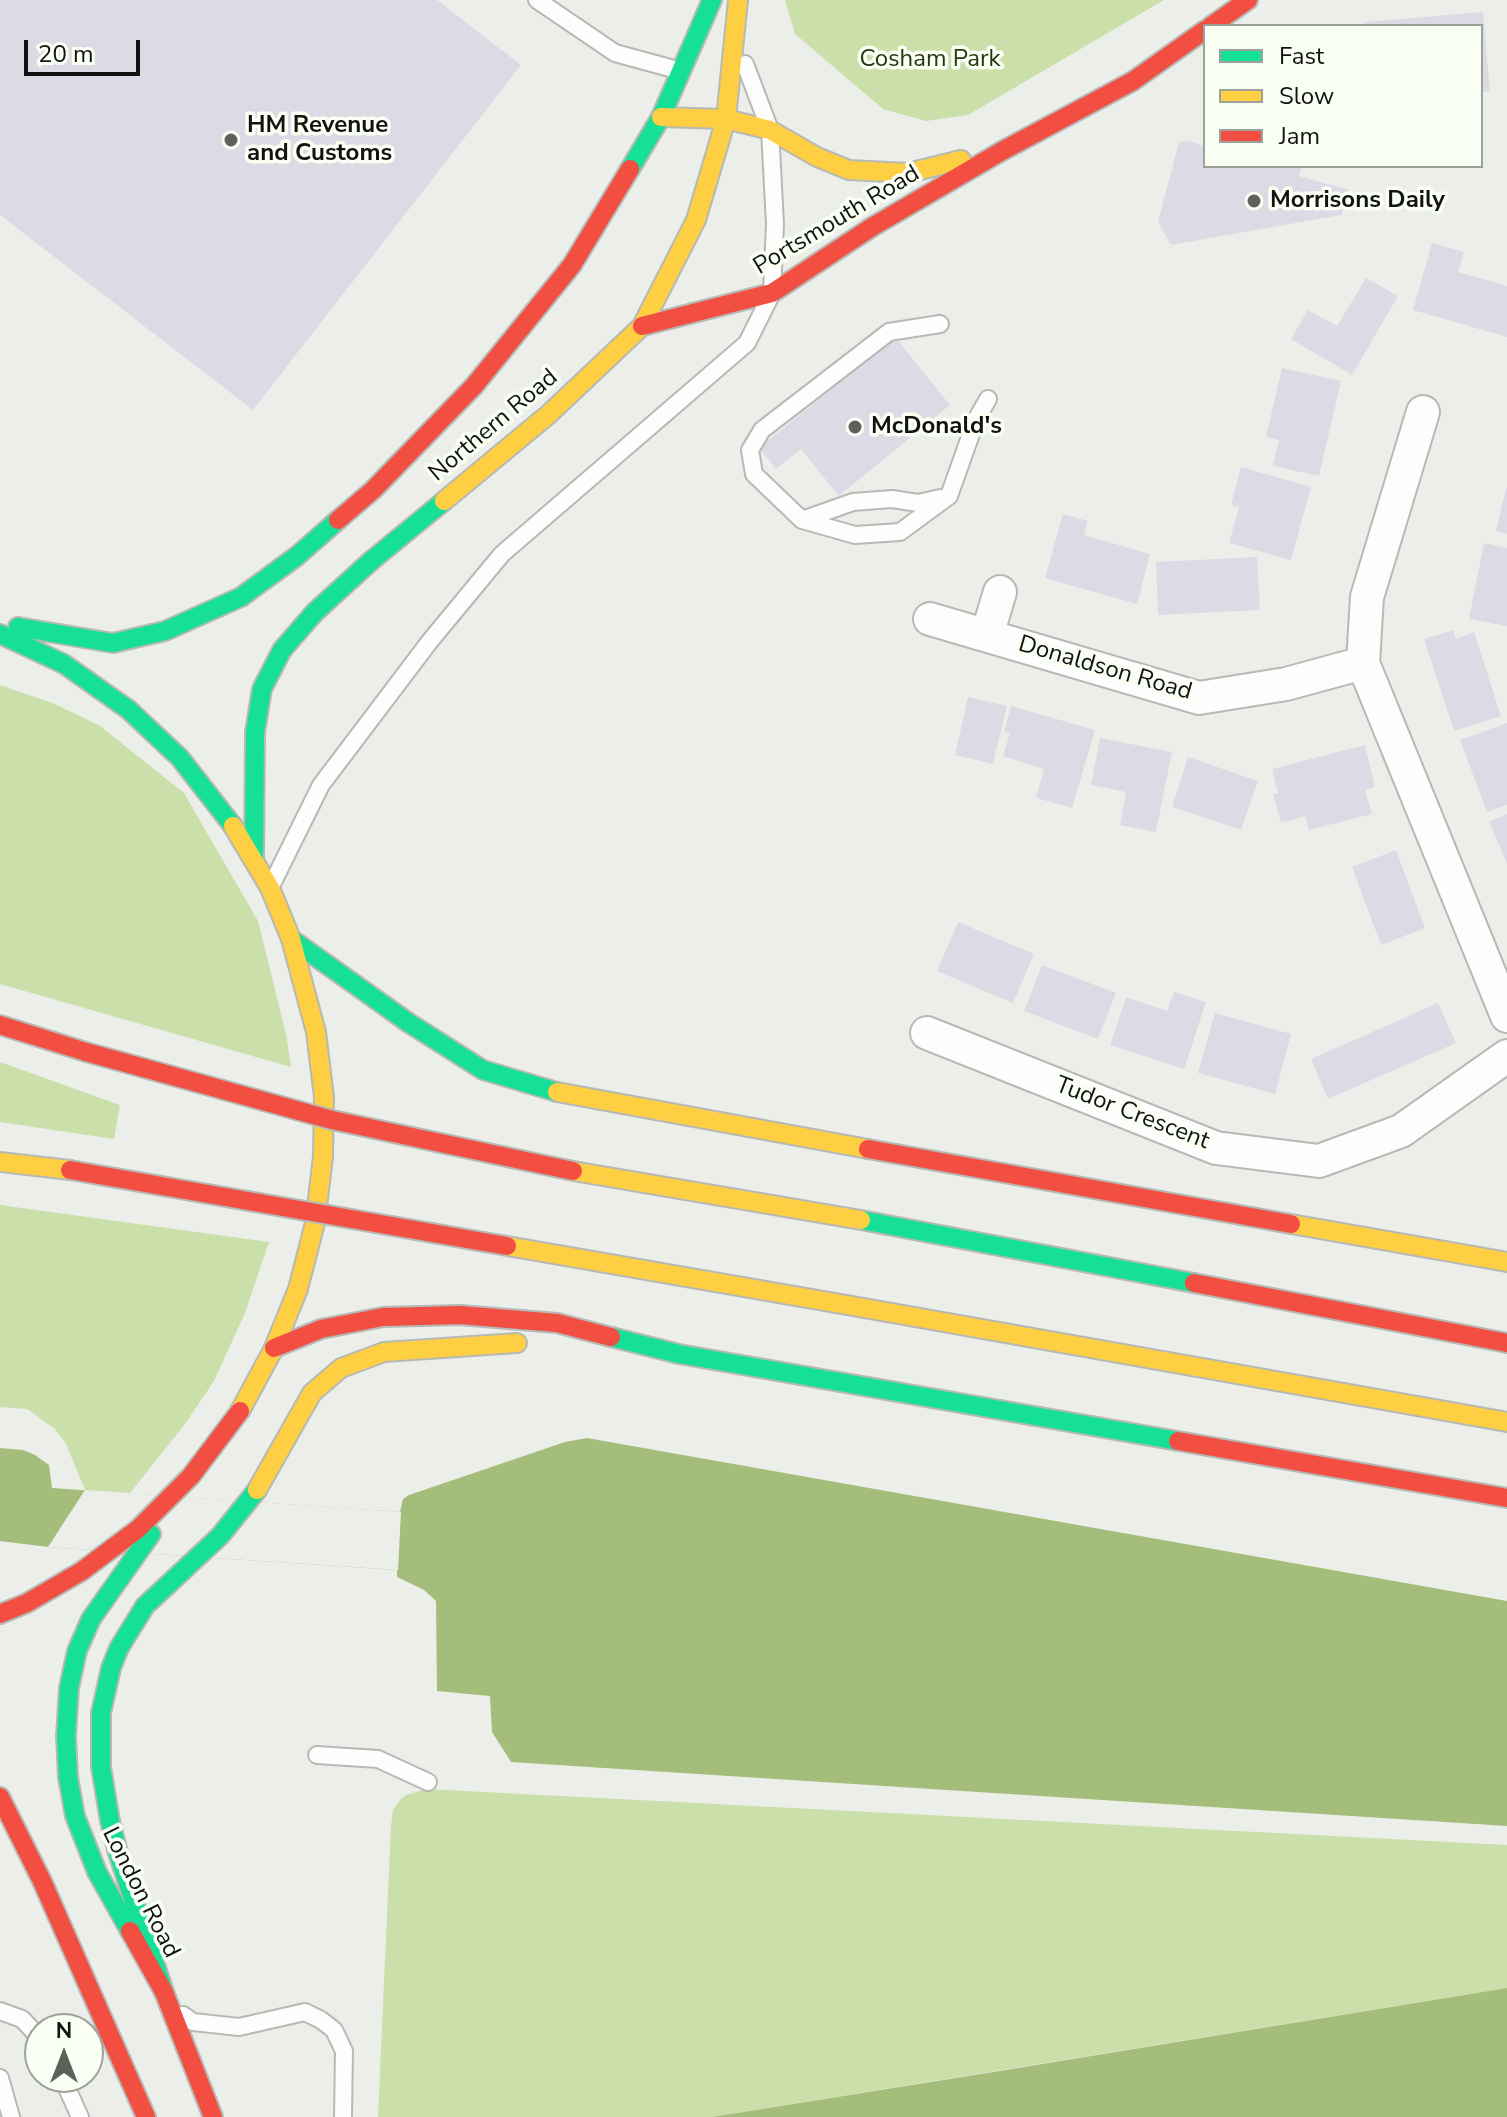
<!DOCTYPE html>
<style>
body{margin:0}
#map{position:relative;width:1507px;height:2117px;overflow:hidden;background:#ecefe9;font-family:"Nunito Sans",sans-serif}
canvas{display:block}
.legend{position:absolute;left:1203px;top:24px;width:280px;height:144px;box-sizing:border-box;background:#fafff4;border:2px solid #9da199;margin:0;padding:10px 14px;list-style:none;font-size:24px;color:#121310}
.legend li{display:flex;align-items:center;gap:16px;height:40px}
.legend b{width:40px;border:2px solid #9da199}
.north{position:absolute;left:24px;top:2013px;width:80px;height:80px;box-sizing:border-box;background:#fafff4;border:2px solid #9da199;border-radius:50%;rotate:0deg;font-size:22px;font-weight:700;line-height:32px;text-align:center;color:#121310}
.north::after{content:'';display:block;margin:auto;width:28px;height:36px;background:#5e605c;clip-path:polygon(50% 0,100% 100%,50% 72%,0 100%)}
.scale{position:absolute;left:24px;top:40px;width:116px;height:36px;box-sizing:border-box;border:4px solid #121310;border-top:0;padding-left:10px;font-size:24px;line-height:28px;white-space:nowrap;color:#121310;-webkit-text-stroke:6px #fafff4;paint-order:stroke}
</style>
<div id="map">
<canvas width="1507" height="2117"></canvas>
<ul class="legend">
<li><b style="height:10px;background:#16e098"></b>Fast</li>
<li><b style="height:10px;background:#ffcf43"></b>Slow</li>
<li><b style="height:10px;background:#f24e42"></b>Jam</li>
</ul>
<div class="north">N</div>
<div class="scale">20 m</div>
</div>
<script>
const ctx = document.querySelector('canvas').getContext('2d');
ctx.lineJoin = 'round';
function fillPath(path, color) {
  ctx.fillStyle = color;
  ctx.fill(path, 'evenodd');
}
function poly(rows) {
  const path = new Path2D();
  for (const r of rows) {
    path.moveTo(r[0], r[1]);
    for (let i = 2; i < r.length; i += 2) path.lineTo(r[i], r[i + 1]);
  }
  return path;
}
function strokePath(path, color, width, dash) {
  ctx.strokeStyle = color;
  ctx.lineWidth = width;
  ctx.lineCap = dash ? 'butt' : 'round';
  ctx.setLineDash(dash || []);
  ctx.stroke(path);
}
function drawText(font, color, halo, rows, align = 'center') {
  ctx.font = font + ' "Nunito Sans",sans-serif';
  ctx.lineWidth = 7;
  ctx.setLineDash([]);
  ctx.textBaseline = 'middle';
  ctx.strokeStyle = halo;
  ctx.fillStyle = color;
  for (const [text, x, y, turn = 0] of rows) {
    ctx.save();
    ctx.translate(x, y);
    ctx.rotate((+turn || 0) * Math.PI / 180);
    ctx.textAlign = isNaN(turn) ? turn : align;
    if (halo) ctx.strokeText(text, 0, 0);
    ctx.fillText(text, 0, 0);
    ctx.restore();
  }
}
fillPath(poly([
 [785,0,1164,0,968,115,926,121,883,109,795,34],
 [0,685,55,704,100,726,184,793,258,921,286,1034,291,1067,0,984],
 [0,1062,120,1105,114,1139,0,1122],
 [0,1205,269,1242,245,1313,214,1381,185,1424,130,1493,85,1490,66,1444,55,1429,27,1409,0,1407],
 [426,1789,1507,1845,1507,1988,712,2117,378,2117,391,1826,393,1810,400,1800,406,1795]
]), '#cadfaa');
fillPath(poly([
 [587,1438,1507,1601,1507,1826,511,1762,492,1732,490,1696,437,1691,436,1601,424,1590,397,1577,397,1570,48,1547,0,1541,0,1448,23,1450,35,1455,49,1465,52,1488,400,1512,403,1499,409,1495,565,1442],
 [1507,1988,1507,2117,712,2117,993,2072]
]), '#a5bd7b');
fillPath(poly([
 [85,1490,401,1512,398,1570,48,1547]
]), '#ecefe9');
fillPath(poly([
 [0,0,437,0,521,65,253,410,0,215],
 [1483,12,1490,91,1481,92,1481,26,1365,26,1365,22],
 [1188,141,1205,146,1205,166,1302,166,1299,176,1349,190,1341,215,1171,245,1158,222,1179,142],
 [1432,243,1464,252,1458,272,1507,286,1507,337,1413,310],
 [1366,278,1398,296,1352,375,1291,339,1308,310,1337,326],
 [895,337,950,405,839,496,801,449,776,469,759,448],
 [1282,368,1341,381,1319,476,1273,466,1279,440,1266,437],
 [1241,467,1311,487,1291,560,1229,543,1239,507,1231,505],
 [1506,488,1507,488,1507,534,1496,531],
 [1063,514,1088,521,1084,535,1150,554,1137,604,1045,578],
 [1484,543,1507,548,1507,626,1469,619],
 [1257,557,1260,610,1158,615,1156,562],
 [1453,630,1456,639,1474,632,1501,716,1454,731,1424,639],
 [968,697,1007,706,993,764,955,755],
 [1011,706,1095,730,1072,808,1036,798,1044,769,1003,756,1010,733,1004,732],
 [1507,723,1507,805,1487,812,1460,740],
 [1100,738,1172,752,1156,832,1120,825,1126,792,1091,785],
 [1365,745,1375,787,1365,790,1372,814,1309,830,1305,816,1281,823,1273,794,1278,793,1272,769],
 [1188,757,1258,781,1241,830,1172,807],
 [1507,814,1507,863,1489,822],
 [1396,850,1425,928,1381,945,1352,867],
 [958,922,1034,954,1013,1003,937,971],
 [1042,965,1116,993,1098,1039,1024,1011],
 [1174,992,1206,1002,1184,1069,1110,1045,1126,997,1167,1011],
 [1438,1003,1456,1043,1328,1099,1311,1059],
 [1215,1013,1291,1034,1275,1094,1198,1073]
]), '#dddae5');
const lane = poly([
 [537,0,615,53,681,71],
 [940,324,889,332,762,430,750,450,754,474,802,520,855,535,900,532,949,496,976,420,988,399],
 [802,520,853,502,892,499,918,503,940,498],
 [272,884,321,785,430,641,502,554,747,343,772,293,775,224,770,130,745,64],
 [317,1755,378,1759,428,1782],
 [0,2011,22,2019,40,2038],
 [183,2015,193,2022,239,2027,305,2012,321,2020,334,2030,344,2051,343,2117],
 [62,2077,80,2117],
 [0,2078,11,2117]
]);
const street = poly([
 [1423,412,1367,597,1363,663,1507,1016],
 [930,619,1199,698,1286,684,1363,663],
 [987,635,1000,592],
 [927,1033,1216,1148,1319,1161,1401,1131,1507,1056]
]);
const fast = poly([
 [630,169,661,117,712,0],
 [18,627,113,643,165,631,241,597,297,556,338,520],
 [0,634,64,664,129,710,180,758,233,826],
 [254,859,255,732,262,689,282,650,315,612,371,561,444,501],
 [291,939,409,1023,483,1070,557,1092],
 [861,1220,1194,1283],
 [611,1337,679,1354,1178,1441],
 [130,1931,97,1872,75,1816,68,1777,66,1736,69,1688,77,1651,91,1619,151,1534],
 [164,1992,118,1853,110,1821,101,1767,101,1713,111,1668,119,1648,145,1606,220,1536,257,1490]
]);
const slow = poly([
 [661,117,726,119,770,130,817,157,849,170,908,173,961,160],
 [444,501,549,414,642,326,696,220,726,119,738,0],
 [233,826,270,888,291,939,316,1032,324,1097,323,1157,315,1223,298,1289,274,1348,240,1411],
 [557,1092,868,1149],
 [0,1162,70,1170],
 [1291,1224,1507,1262],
 [847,1305,1507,1422],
 [257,1490,312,1393,341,1368,384,1352,517,1343]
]);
const jam = poly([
 [1211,26,1248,0],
 [642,326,772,293,872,227,1002,151,1133,81,1205,30],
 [338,520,373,490,474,386,572,265,630,169],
 [0,1025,86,1052],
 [868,1149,1291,1224],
 [1194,1283,1507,1343],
 [274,1348,321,1329,383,1317,460,1315,557,1323,611,1337],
 [1178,1441,1507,1498],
 [0,1614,27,1603,82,1571,138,1529,191,1476,240,1411],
 [0,1797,42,1881,146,2117],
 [130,1931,164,1992,213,2117]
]);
strokePath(lane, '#b7b9b5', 20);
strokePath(street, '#b7b9b5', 36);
strokePath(fast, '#b7b9b5', 22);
strokePath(slow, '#b7b9b5', 22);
strokePath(jam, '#b7b9b5', 22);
strokePath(lane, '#fcfdfc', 16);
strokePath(street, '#fcfdfc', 32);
strokePath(fast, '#16e098', 18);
strokePath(slow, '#ffcf43', 18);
strokePath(jam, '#f24e42', 18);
const slowBridge = poly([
 [573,1171,861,1220],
 [507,1246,847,1305]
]);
const jamBridge = poly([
 [86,1052,332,1120,573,1171],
 [70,1170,507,1246]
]);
strokePath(slowBridge, '#b7b9b5', 22, []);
strokePath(jamBridge, '#b7b9b5', 22, []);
strokePath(slowBridge, '#ffcf43', 18);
strokePath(jamBridge, '#f24e42', 18);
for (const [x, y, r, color] of [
 [231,140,8,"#5e605c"],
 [1254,201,8,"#5e605c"],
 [855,427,8,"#5e605c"]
]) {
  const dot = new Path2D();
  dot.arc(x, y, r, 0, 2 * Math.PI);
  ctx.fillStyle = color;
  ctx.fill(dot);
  strokePath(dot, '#fafff4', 3);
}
drawText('24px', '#293711', '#fafff4', [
 ["Cosham Park",930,60]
]);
drawText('bold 24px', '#121310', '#fafff4', [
 ["HM Revenue",247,126],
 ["and Customs",247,154],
 ["Morrisons Daily",1270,201],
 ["McDonald's",871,427]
], 'left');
drawText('24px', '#121310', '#fafff4', [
 ["Portsmouth Road",837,221,-31],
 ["Northern Road",494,426,-40],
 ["Donaldson Road",1105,669,16],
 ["Tudor Crescent",1132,1114,21],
 ["London Road",140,1893,63]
]);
</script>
